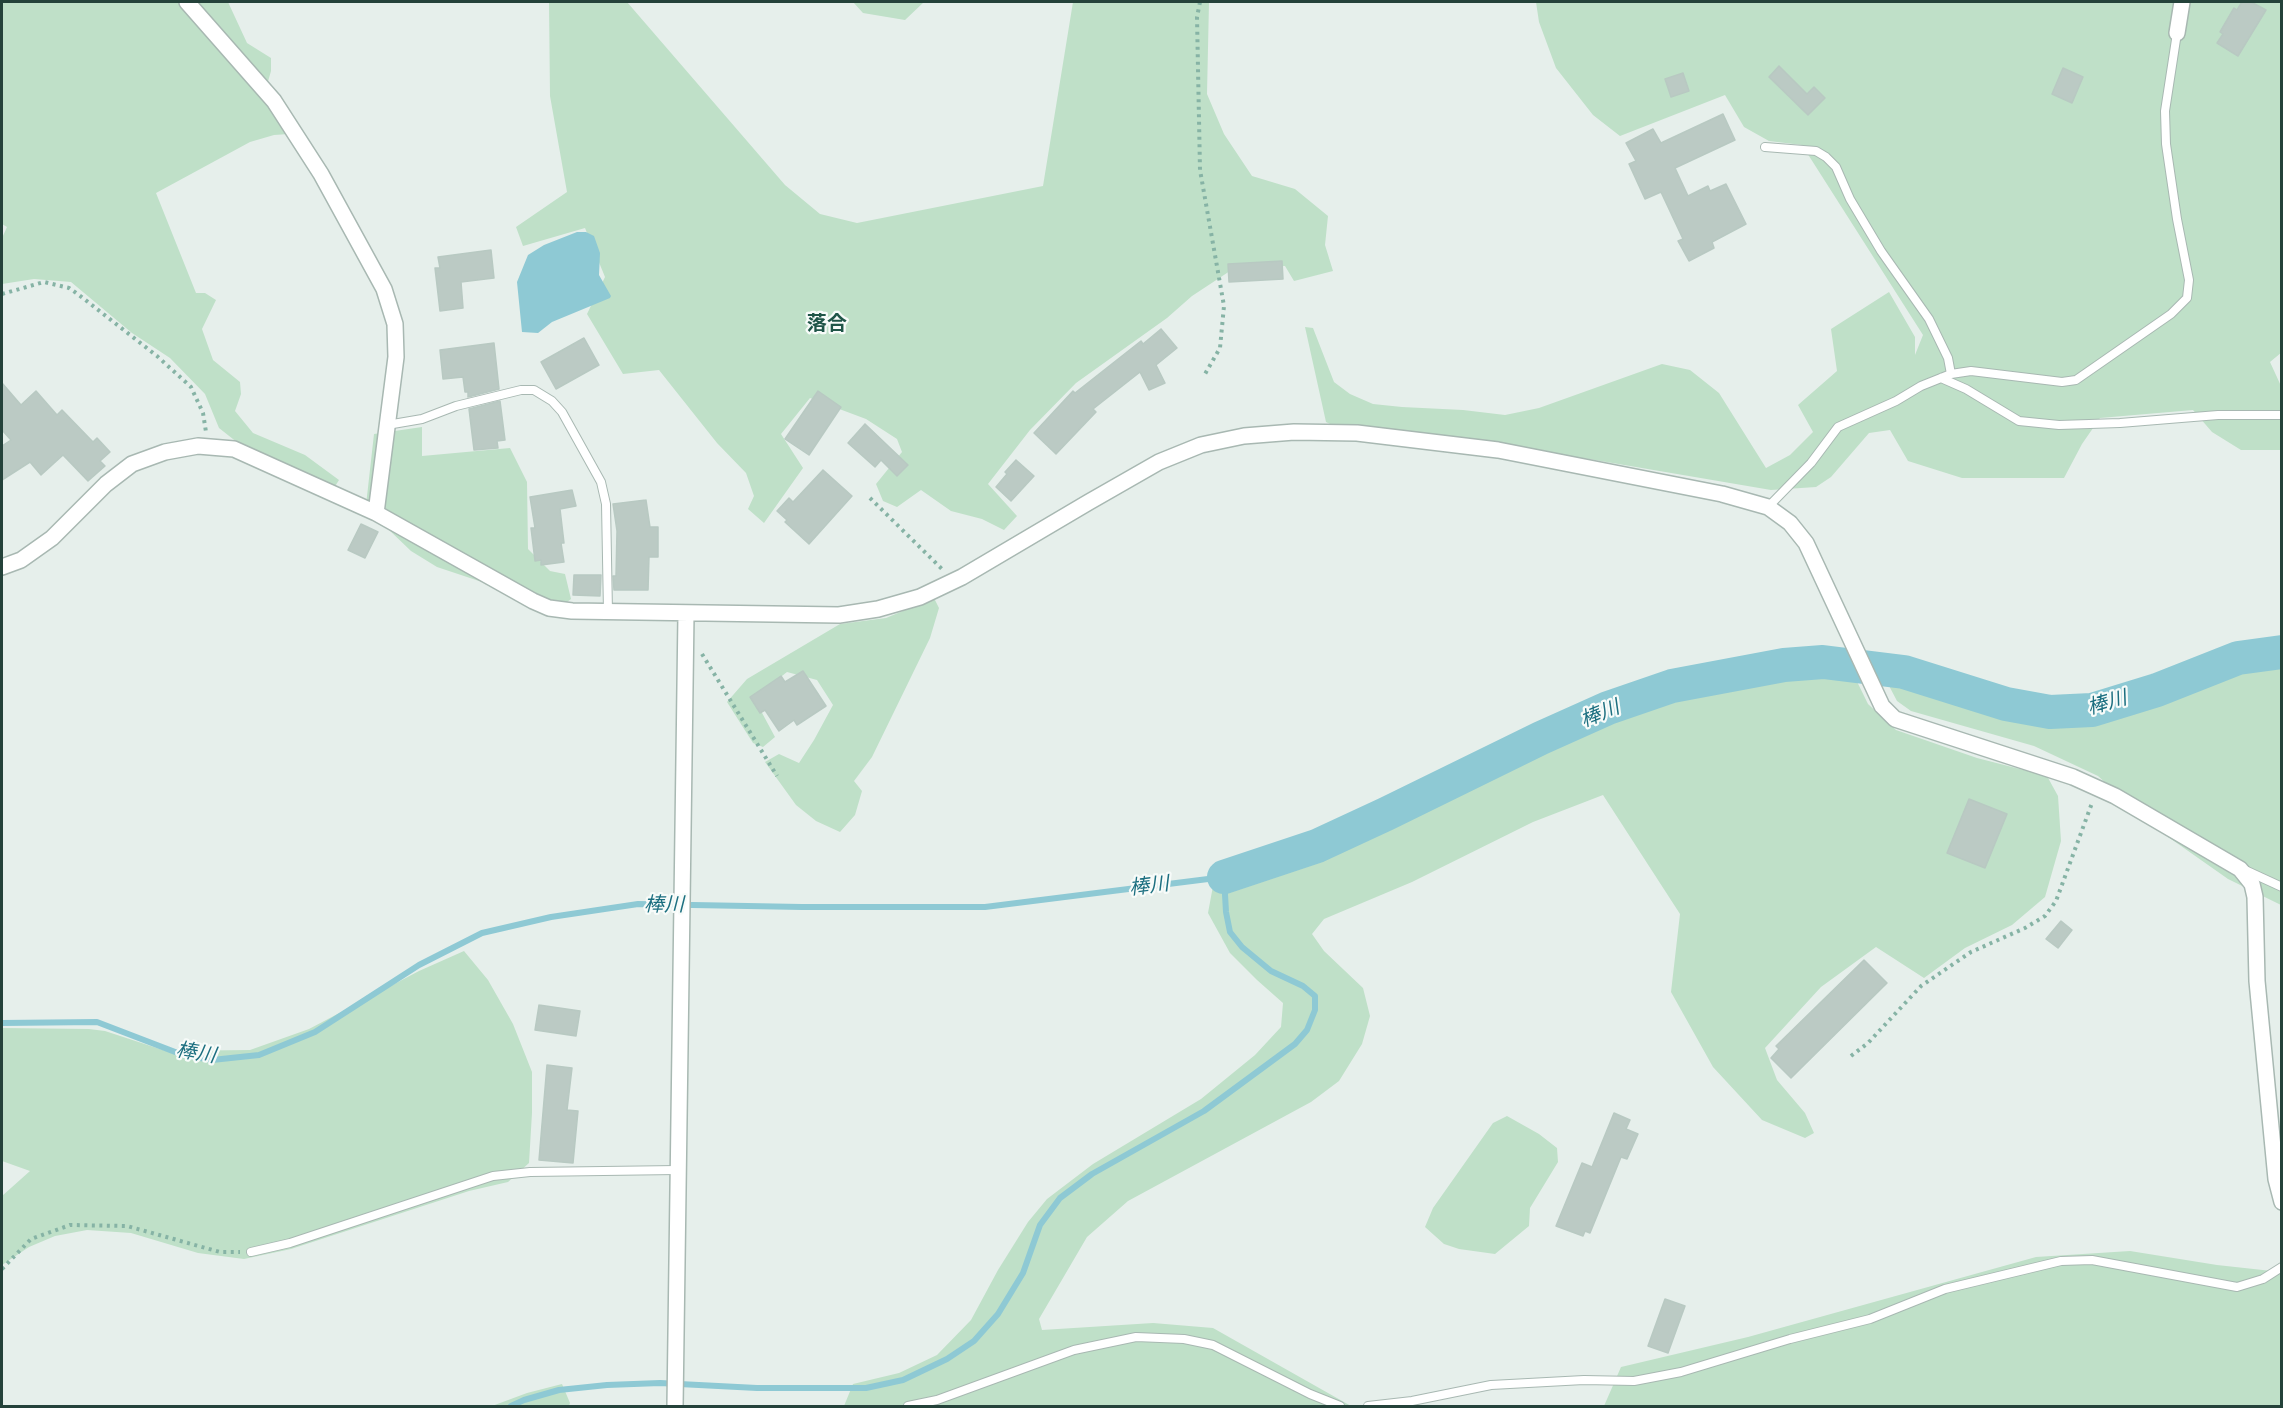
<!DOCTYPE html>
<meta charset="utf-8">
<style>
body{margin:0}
#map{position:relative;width:2283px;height:1408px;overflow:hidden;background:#e6efeb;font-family:Quicksand,sans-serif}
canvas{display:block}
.frame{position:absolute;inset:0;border:3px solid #24423a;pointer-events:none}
</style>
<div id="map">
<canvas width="2283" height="1408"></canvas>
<div class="frame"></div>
</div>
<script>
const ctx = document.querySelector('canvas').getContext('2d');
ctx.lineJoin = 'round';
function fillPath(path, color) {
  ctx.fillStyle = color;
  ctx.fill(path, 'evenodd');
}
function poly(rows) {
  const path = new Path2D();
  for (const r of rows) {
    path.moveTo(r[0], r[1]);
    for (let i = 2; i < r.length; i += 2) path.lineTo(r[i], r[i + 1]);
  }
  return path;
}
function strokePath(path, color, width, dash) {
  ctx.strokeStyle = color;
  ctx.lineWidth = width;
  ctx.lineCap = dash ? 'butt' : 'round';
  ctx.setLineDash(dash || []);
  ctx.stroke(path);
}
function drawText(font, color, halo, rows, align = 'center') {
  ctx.font = font + ' Quicksand,"Noto Sans JP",sans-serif';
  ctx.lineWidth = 4.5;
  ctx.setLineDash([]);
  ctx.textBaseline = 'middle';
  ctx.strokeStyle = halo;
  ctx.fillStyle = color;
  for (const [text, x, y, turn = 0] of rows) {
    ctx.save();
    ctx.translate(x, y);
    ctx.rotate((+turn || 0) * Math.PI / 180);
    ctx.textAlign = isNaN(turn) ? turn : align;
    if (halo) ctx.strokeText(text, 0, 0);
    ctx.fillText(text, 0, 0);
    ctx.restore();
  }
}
fillPath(poly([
 [2,2,228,2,247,43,271,58,271,71,263,99,289,134,274,135,250,142,156,193,196,293,205,293,216,300,202,329,213,360,240,382,241,394,235,411,253,433,305,455,339,480,334,488,238,443,219,428,205,394,170,358,132,333,71,282,34,279,2,284,2,238,7,227,2,224],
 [549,2,627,2,785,185,820,214,857,223,1043,186,1073,2,1209,2,1207,94,1224,134,1252,176,1295,189,1328,216,1325,245,1333,271,1294,281,1285,266,1233,269,1192,296,1167,318,1076,383,1030,430,988,484,1017,516,1004,530,982,519,951,511,921,490,897,507,883,501,876,484,902,452,897,439,866,419,810,398,781,434,803,468,764,523,748,509,754,496,746,473,717,443,659,370,623,374,587,314,605,277,585,228,523,246,516,227,567,192,550,96],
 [853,2,924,2,905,20,863,13],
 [1536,2,2281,2,2282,352,2270,362,2281,386,2281,450,2241,450,2212,432,2193,410,2100,418,2082,444,2064,478,1962,478,1908,461,1890,430,1869,433,1831,477,1816,487,1771,490,1589,459,1336,427,1326,422,1305,327,1313,328,1334,382,1350,394,1373,404,1402,407,1463,410,1505,415,1539,408,1662,364,1690,370,1719,393,1766,468,1790,455,1813,432,1798,405,1837,371,1831,329,1889,292,1915,337,1915,355,1923,335,1802,145,1769,141,1744,127,1725,95,1620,136,1593,115,1556,68,1539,22],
 [422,427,422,456,510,448,527,482,528,549,550,571,565,574,571,599,563,605,537,596,482,582,437,567,411,551,387,528,365,514,374,434],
 [934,598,939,608,930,638,872,757,854,781,862,791,855,815,840,832,816,821,796,805,765,762,779,754,799,763,814,740,833,705,817,680,787,672,754,698,775,737,763,747,753,743,727,702,747,679,840,624,886,618],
 [1842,651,1868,704,1896,730,1977,758,2047,776,2058,796,2061,841,2045,897,2012,925,1965,948,1924,978,1876,947,1821,987,1765,1048,1777,1080,1805,1113,1814,1133,1805,1138,1762,1120,1713,1067,1671,992,1680,914,1603,795,1533,822,1412,882,1324,919,1312,934,1324,951,1363,988,1370,1016,1362,1044,1339,1081,1311,1102,1128,1201,1087,1237,1039,1319,1042,1330,1153,1323,1213,1328,1351,1406,844,1406,853,1384,899,1373,937,1355,971,1320,998,1270,1028,1222,1047,1199,1093,1164,1201,1099,1255,1055,1281,1027,1283,1003,1257,980,1230,953,1208,913,1213,886,1223,871,1312,838,1378,808,1553,720,1609,698,1729,669,1822,652],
 [2276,661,2281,661,2281,905,2228,879,2154,827,2098,776,2034,746,1911,711,1897,701,1886,680,1888,675,1906,679,1995,707,2040,717,2087,718,2138,705,2237,668],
 [464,951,488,980,513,1024,532,1072,532,1113,529,1163,508,1182,469,1191,291,1249,244,1259,198,1253,131,1233,87,1230,55,1236,29,1247,2,1265,2,1196,30,1171,2,1161,2,1028,89,1029,105,1031,166,1051,250,1050,309,1029,419,971],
 [1507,1116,1539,1134,1557,1148,1558,1162,1530,1208,1529,1226,1495,1254,1459,1249,1444,1244,1425,1227,1433,1208,1493,1123],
 [2130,1251,2217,1265,2281,1272,2281,1406,1604,1406,1621,1367,1748,1337,2036,1257],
 [562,1384,570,1403,569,1406,492,1406,527,1393]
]), '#bfe0c8');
fillPath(poly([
 [577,232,586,232,594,236,600,253,599,275,611,296,610,298,552,322,538,333,522,332,517,282,528,255,544,245]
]), '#8ec9d4');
strokePath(poly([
 [2,1023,97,1022,183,1055,212,1060,259,1055,315,1032,419,965,482,933,551,917,638,904,802,907,985,907,1224,877,1226,912,1230,932,1242,947,1271,971,1303,986,1315,996,1315,1010,1307,1030,1295,1044,1204,1111,1092,1174,1060,1198,1040,1225,1023,1273,998,1314,974,1341,947,1359,903,1380,866,1388,757,1388,660,1383,607,1385,559,1390,524,1400,511,1406]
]), '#8ec9d4', 6);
strokePath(poly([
 [1224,877,1317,846,1386,814,1541,738,1608,708,1672,686,1784,665,1823,662,1904,672,2006,704,2050,712,2092,710,2157,690,2238,658,2282,652]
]), '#8ec9d4', 34);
const building = poly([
 [2242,2,2251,2,2266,10,2238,56,2217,43,2223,34,2220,32,2234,8,2237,10,2242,2],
 [1779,66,1807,94,1814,87,1825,98,1808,115,1769,77,1779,66],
 [2063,68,2083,77,2072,103,2052,94,2063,68],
 [1683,73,1689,91,1671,97,1665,79,1683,73],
 [1723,114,1735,140,1675,168,1688,196,1708,186,1710,191,1726,184,1746,224,1712,242,1714,248,1689,261,1678,241,1683,239,1661,192,1645,199,1629,164,1636,161,1626,143,1653,129,1661,143,1723,114],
 [491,250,494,278,461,282,463,308,440,311,435,268,440,268,438,257,491,250],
 [1282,261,1283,279,1229,282,1228,264,1282,261],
 [1161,329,1177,348,1156,365,1165,383,1149,390,1140,372,1093,409,1096,412,1056,454,1034,433,1073,391,1075,393,1141,341,1143,344,1161,329],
 [584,338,599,365,556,389,541,362,584,338],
 [494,343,499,389,468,397,468,392,465,392,463,377,443,379,440,350,494,343],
 [2,383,21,405,36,391,57,415,62,410,93,442,97,438,110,452,100,461,105,466,88,481,63,455,41,475,30,462,2,480,2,446,11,440,2,430,2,383],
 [818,391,841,407,809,455,785,439,818,391],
 [500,401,505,440,497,441,498,448,474,450,469,409,500,401],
 [865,424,908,465,897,476,881,460,875,467,848,443,865,424],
 [1016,460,1034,476,1011,501,996,487,1007,474,1005,472,1016,460],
 [823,470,852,496,809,544,785,522,787,520,777,511,789,498,793,502,823,470],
 [572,490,576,506,560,509,564,543,561,543,564,562,541,565,541,560,535,561,531,528,535,528,530,497,572,490],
 [646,500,650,527,658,527,658,557,649,557,648,590,614,590,613,576,616,576,617,531,613,504,646,500],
 [361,524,378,532,365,558,348,550,361,524],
 [574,575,601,575,600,596,573,595,574,575],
 [803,671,826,706,797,725,794,720,779,731,765,710,760,713,750,697,781,676,785,682,803,671],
 [1969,799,2007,814,1985,868,1947,853,1969,799],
 [2061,921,2072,930,2058,948,2046,939,2061,921],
 [1864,960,1887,983,1791,1078,1771,1058,1779,1049,1776,1046,1864,960],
 [539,1005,580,1011,576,1036,535,1030,539,1005],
 [547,1065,572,1068,567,1110,578,1111,573,1163,539,1160,547,1065],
 [1614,1113,1630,1120,1626,1129,1638,1134,1627,1159,1621,1157,1590,1233,1585,1231,1583,1236,1556,1226,1582,1163,1592,1167,1614,1113],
 [1665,1299,1685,1306,1668,1353,1648,1346,1665,1299]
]);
fillPath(building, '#bbcac4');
strokePath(building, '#b8c9c2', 1.5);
const lane = poly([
 [1765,147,1816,151,1826,157,1836,167,1850,199,1881,251,1929,319,1948,358,1951,374],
 [1941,378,1966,389,2019,421,2059,425,2120,423,2218,415,2282,415],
 [387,425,422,419,456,406,521,390,534,390,552,401,562,412,601,482,606,504,608,612],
 [1768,507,1811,463,1838,427,1896,401,1921,386,1951,374,1971,371,2062,382,2076,380,2171,314,2187,298,2189,280,2177,219,2166,144,2165,111,2177,33],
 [2245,870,2282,887],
 [251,1252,290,1243,493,1176,530,1172,677,1170],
 [908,1406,937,1400,1074,1350,1136,1337,1184,1339,1213,1345,1310,1394,1340,1406],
 [1368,1406,1412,1401,1491,1385,1584,1380,1634,1381,1681,1372,1790,1339,1870,1319,1945,1289,2061,1261,2092,1260,2237,1287,2263,1279,2282,1267]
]);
const street = poly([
 [187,2,274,101,321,174,384,289,395,324,396,357,376,513],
 [2177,33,2182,2],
 [2,567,21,560,52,538,106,484,132,464,165,452,198,446,234,449,376,513,533,601,549,608,572,611,839,615,878,609,920,597,962,577,1089,502,1159,462,1201,445,1244,436,1294,432,1357,433,1498,450,1722,494,1768,507,1790,523,1806,543,1882,706,1895,719,2073,777,2115,796,2240,869,2252,884,2255,897,2257,981,2276,1179,2282,1202],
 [675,1406,686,614]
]);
strokePath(lane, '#a8b8b2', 10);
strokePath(street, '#a8b8b2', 18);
strokePath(poly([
 [1200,2,1197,17,1200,170,1224,306,1220,348,1205,374],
 [2,294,44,282,69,288,79,295,157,356,191,387,203,413,206,432],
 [870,498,942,569],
 [702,654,777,776],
 [1851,1056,1868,1043,1921,986,1971,952,2025,928,2045,916,2056,901,2092,803],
 [2,1269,31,1239,70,1225,127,1226,220,1252,240,1252]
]), '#86b3a5', 4, [3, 4.5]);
strokePath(lane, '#fff', 8);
strokePath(street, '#fff', 15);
drawText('bold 20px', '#1f5548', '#f7fbf9', [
 ["落合",827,324]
]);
drawText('italic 20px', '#1c6f80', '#f7fbf9', [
 ["棒川",2107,703,-16],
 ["棒川",1600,714,-22],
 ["棒川",1149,886,-7],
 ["棒川",664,905],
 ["棒川",196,1053,9]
]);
</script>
